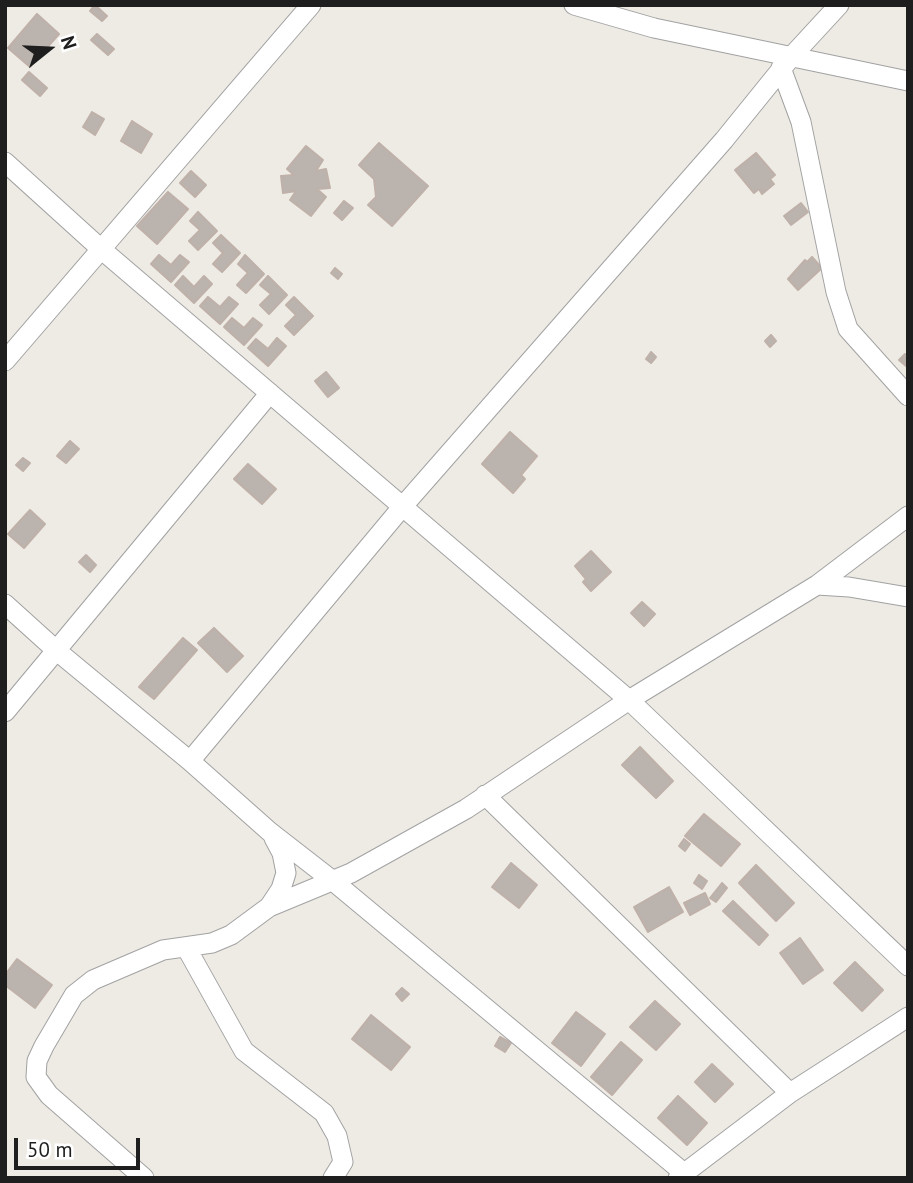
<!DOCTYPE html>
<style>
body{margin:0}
#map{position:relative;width:913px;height:1183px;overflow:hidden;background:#eeebe5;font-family:"PT Sans",sans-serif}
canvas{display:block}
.frame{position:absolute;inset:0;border:7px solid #1e1e1e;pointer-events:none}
.north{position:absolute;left:14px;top:14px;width:70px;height:70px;-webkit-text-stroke:5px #fff;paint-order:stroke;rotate:72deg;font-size:19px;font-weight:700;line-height:28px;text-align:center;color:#1e1e1e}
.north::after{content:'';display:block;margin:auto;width:24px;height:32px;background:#1e1e1e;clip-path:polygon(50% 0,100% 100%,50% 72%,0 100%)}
.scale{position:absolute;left:14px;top:1138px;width:126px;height:32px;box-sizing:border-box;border:4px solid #1e1e1e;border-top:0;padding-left:9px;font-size:21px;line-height:24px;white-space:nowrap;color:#1e1e1e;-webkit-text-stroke:5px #fff;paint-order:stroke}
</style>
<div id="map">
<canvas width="913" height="1183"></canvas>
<div class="frame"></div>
<div class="north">N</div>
<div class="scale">50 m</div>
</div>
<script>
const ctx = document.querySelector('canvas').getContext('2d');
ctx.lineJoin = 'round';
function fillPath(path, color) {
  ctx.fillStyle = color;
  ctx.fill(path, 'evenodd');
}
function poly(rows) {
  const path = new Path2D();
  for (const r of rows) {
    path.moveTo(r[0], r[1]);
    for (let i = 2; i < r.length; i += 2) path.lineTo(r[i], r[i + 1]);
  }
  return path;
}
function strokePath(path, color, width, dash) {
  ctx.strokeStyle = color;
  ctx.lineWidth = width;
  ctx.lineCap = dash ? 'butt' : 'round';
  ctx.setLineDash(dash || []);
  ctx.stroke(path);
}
const building = poly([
 [95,5,107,16,102,21,90,11,95,5],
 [37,14,59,34,30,67,8,48,37,14],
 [97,34,114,49,108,55,91,40,97,34],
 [29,72,47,88,40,96,22,80,29,72],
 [92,112,104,119,95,135,83,127,92,112],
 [132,121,152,134,141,153,121,141,132,121],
 [379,143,428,186,392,226,368,205,376,197,374,179,359,165,379,143],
 [306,146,323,160,316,171,326,169,330,188,317,189,326,197,311,216,290,200,296,191,283,193,281,176,294,175,287,169,306,146],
 [756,153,775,175,770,179,774,184,762,194,759,189,754,193,735,170,756,153],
 [191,171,206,185,195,197,180,183,191,171],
 [168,192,188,209,157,244,137,226,168,192],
 [344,201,353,208,342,220,334,213,344,201],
 [801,203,808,212,791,225,784,216,801,203],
 [198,212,217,231,198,250,189,241,200,230,190,221,198,212],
 [221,235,240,253,222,272,213,264,223,253,213,243,221,235],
 [159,255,171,265,180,255,189,262,171,282,151,264,159,255],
 [245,255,264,274,246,293,237,285,248,273,238,264,245,255],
 [812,257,822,268,798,290,788,279,805,260,807,262,812,257],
 [335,268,342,274,338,279,331,273,335,268],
 [183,276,194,287,204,276,212,284,194,303,175,285,183,276],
 [268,276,287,295,269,314,260,305,271,294,260,285,268,276],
 [208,297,220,307,229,297,238,304,220,324,200,306,208,297],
 [294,297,313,316,294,335,285,326,296,315,286,305,294,297],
 [232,318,244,328,253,318,262,325,244,345,224,327,232,318],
 [771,335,776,341,770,347,765,341,771,335],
 [277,338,286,346,268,366,248,348,256,339,268,349,277,338],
 [651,352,656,357,651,363,646,359,651,352],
 [905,354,908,357,906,366,899,360,905,354],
 [326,372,339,388,328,397,315,381,326,372],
 [510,432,537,456,521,475,525,479,513,493,482,464,510,432],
 [70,441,79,449,66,463,57,456,70,441],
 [23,458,30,463,23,471,16,465,23,458],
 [248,464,276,489,262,504,234,479,248,464],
 [30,510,45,524,24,548,8,534,30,510],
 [591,551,611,572,591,591,583,582,586,579,575,566,591,551],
 [86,555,96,565,90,572,79,562,86,555],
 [642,602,655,614,644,626,631,613,642,602],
 [214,628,243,656,227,672,198,643,214,628],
 [183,638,197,650,154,699,139,687,183,638],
 [640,747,673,781,656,798,622,765,640,747],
 [704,814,740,844,721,866,685,836,704,814],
 [684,839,690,844,685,851,679,846,684,839],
 [511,863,537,885,519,908,492,887,511,863],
 [756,865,794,903,776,921,739,883,756,865],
 [699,875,707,881,702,889,694,883,699,875],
 [722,883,727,888,716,902,710,898,722,883],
 [669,887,683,912,648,932,634,907,669,887],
 [705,893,710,904,690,915,684,903,705,893],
 [733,901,768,935,759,945,723,911,733,901],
 [800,938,823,970,803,984,780,953,800,938],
 [17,959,52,985,35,1008,5,985,5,975,17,959],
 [855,962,883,990,862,1011,834,983,855,962],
 [402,988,409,994,402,1001,396,994,402,988],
 [655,1001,680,1024,656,1050,630,1027,655,1001],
 [576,1012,605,1034,581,1066,552,1043,576,1012],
 [371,1015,410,1047,391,1070,352,1039,371,1015],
 [500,1037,511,1043,505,1052,495,1046,500,1037],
 [621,1042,642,1060,612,1095,591,1077,621,1042],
 [712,1064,733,1084,715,1102,695,1082,712,1064],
 [678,1096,707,1123,687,1145,658,1118,678,1096]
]);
fillPath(building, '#bbb4ae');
strokePath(building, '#bfb1a9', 2);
const minor = poly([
 [574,5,654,28,908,81],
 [781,68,801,122,836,292,848,329,908,396],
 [5,162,101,249,629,700,908,966],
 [5,361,311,5],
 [817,585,849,587,908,597],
 [5,604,57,651,190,761,270,832,333,881,684,1173],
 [5,712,270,393],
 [190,761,403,506,724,140,792,56,839,5],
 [485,795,790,1093],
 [269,907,281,889,286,873,282,853,274,838],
 [186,947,244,1051,324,1113,337,1136,343,1162,333,1178],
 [144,1178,49,1095,36,1077,37,1061,44,1046,74,995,93,980,163,950,212,943,231,935,269,907,351,873,466,809,629,700,817,585,908,516],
 [678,1178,790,1093,908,1017]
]);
strokePath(minor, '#a2a2a2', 21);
strokePath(minor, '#fff', 19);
</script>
